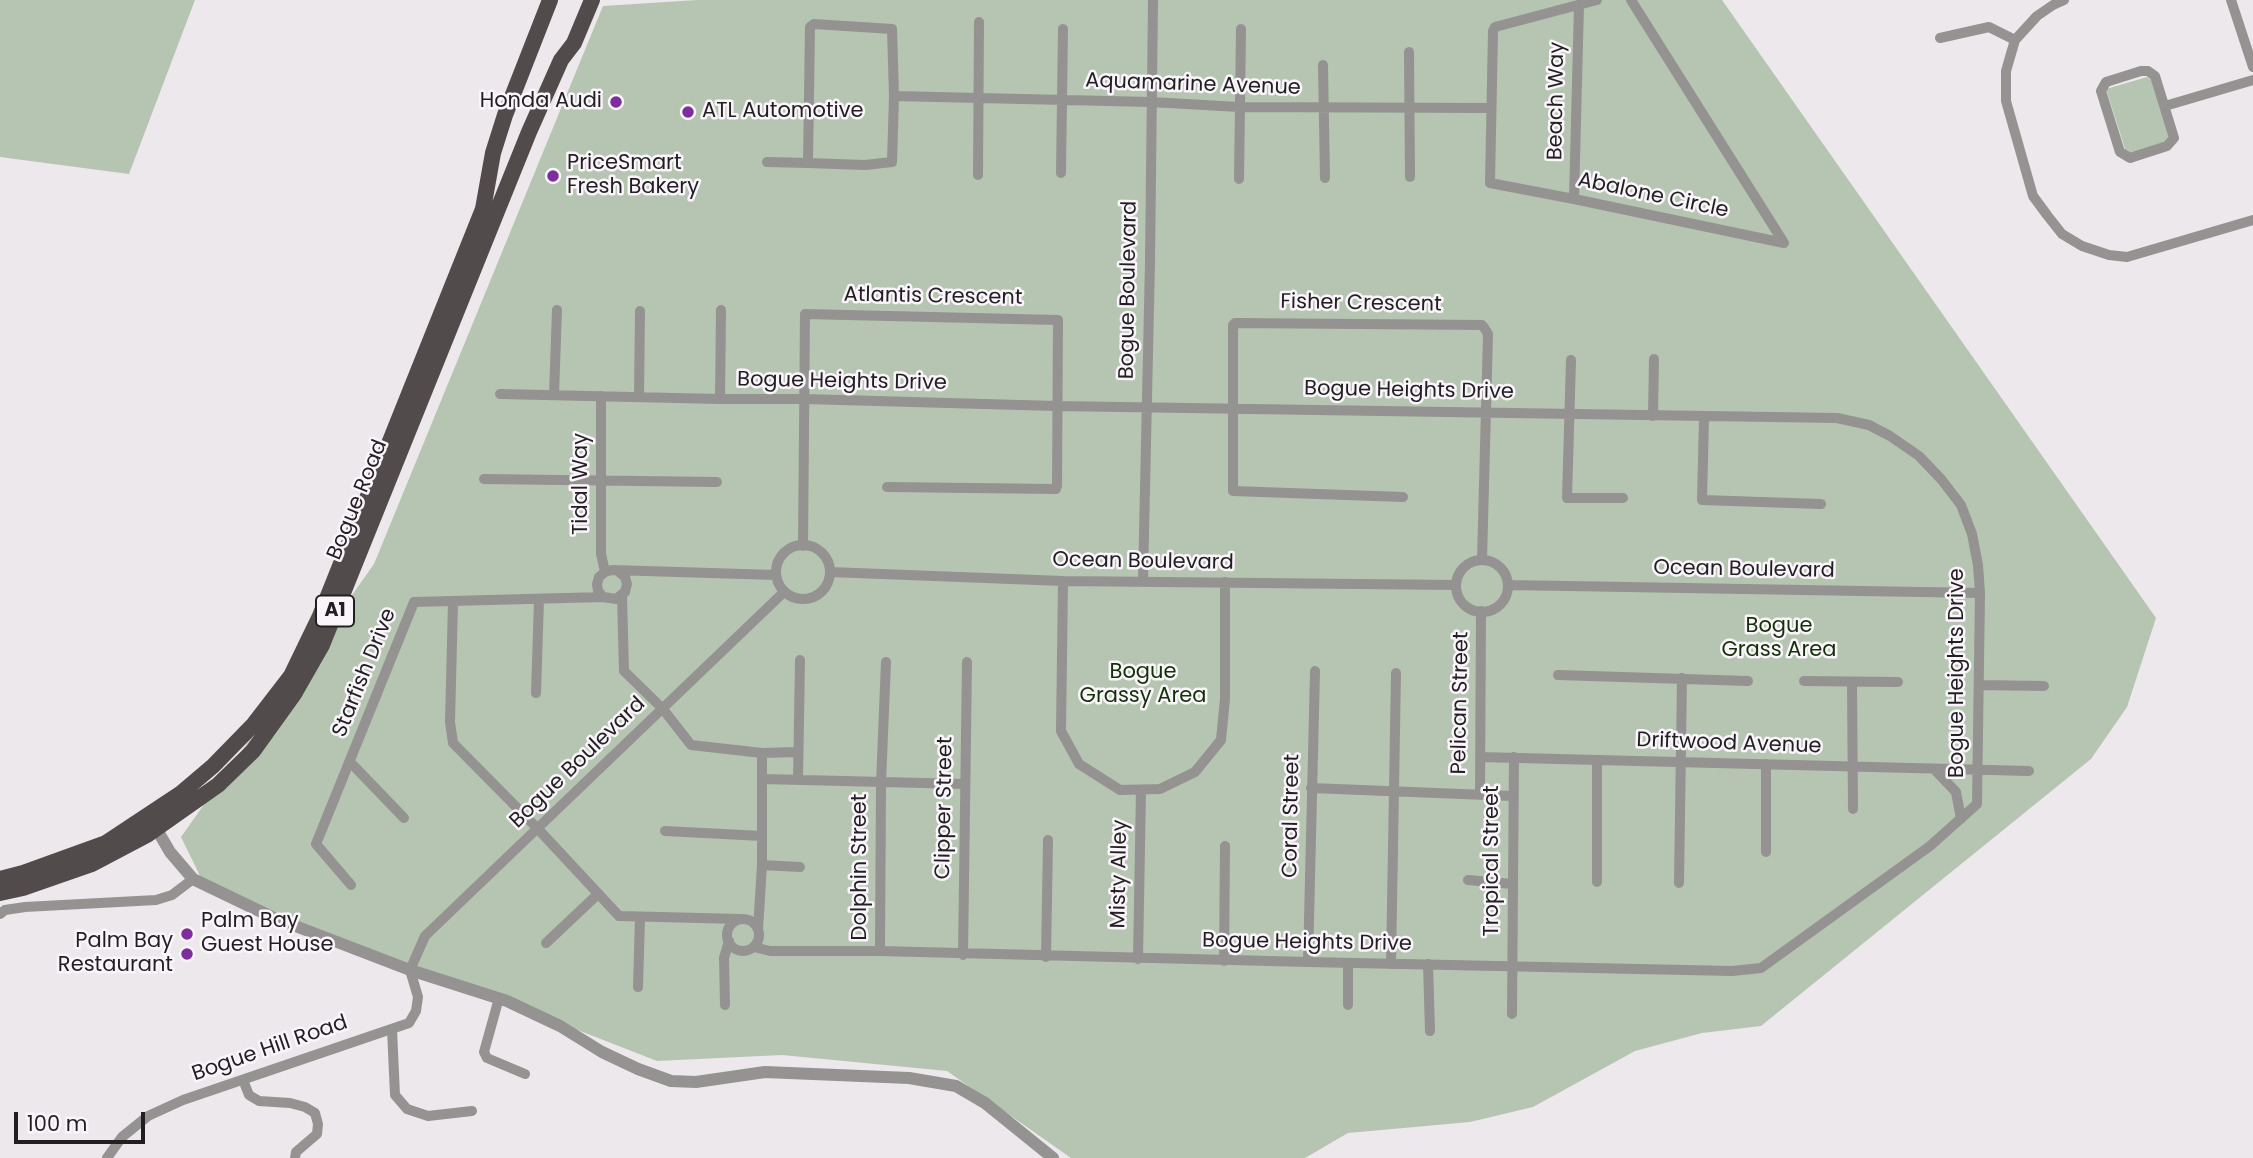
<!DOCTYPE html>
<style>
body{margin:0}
#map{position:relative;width:2253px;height:1158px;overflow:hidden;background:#ede8ec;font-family:Poppins,sans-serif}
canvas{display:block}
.scale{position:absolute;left:14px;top:1112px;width:131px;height:32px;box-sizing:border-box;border:4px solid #211f21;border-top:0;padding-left:9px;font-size:21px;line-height:24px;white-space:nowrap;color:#211f21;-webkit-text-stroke:5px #faf5fa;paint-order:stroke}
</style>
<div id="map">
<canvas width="2253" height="1158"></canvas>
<div class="scale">100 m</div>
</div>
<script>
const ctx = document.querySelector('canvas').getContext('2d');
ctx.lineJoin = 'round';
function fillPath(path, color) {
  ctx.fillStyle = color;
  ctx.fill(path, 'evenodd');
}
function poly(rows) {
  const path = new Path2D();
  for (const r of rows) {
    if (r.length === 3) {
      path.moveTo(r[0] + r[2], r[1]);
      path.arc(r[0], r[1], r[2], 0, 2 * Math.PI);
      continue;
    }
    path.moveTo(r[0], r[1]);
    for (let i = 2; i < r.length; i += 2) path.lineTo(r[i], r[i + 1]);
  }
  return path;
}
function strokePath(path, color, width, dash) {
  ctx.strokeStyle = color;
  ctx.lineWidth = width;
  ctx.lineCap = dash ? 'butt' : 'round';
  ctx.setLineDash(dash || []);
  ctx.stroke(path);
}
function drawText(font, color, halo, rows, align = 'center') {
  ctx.font = font + ' Poppins,sans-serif';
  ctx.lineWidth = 5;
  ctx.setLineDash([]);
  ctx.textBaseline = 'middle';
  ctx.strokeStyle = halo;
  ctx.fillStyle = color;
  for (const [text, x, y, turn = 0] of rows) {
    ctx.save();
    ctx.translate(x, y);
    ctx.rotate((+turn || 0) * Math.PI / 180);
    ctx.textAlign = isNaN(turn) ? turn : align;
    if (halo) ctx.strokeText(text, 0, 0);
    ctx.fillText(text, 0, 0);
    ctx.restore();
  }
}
fillPath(poly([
 [0,0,195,0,129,174,0,157],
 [697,0,1722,0,2156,618,2127,707,2091,759,1761,1026,1702,1033,1635,1051,1533,1107,1470,1122,1348,1133,1305,1158,1071,1158,947,1071,782,1055,657,1061,204,884,181,837,374,564,603,6],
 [2147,77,2152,80,2170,136,2166,141,2132,154,2126,152,2106,89]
]), '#b5c5b1');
strokePath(poly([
 [1597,0,1495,27,1493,31,1490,183,1574,199,1784,243],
 [1631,0,1784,243],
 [2064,0,2053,5,2037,16,2015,40,2006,71,2006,101,2033,196,2047,215,2062,234,2082,246,2109,255,2127,257,2253,220],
 [2231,0,2253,67],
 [814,24,892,29,894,96,892,162,865,165,808,163,810,27,814,24],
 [1940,38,1989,27,2015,40],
 [1409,52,1410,177],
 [1323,65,1325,178],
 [2141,71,2148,71,2155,76,2174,138,2167,146,2130,158,2120,152,2101,91,2106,82,2141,71],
 [894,96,1151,102,1239,107,1491,108],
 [2165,106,2253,80],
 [767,162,808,163],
 [1061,173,1063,29],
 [978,175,979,22],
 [1239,179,1241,29],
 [1574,199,1579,5],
 [1571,360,1567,498,1623,498],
 [500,394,720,399,805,399,1056,406,1837,418,1869,425,1890,436,1919,456,1941,479,1961,505,1972,534,1978,565,1980,593,1977,804,1930,846,1761,968,1732,971,1308,962,880,951,770,951,754,947],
 [554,395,557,310],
 [601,396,601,554,605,572],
 [639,397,640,311],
 [720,399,721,310],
 [1653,416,1654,359],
 [1704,417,1702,500,1821,504],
 [484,479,717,482],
 [1403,497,1233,491,1233,325,1235,323,1482,325,1485,329,1488,334,1482,560],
 [803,572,27],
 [803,546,805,314,1058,320,1057,486,1056,489,887,487],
 [1482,586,26],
 [619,572,625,577,627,584,625,592,616,599,603,597,598,591,597,584,599,577,605,572,612,570,776,575],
 [830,572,1063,581,1456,585],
 [1143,580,1150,262,1153,0],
 [1063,581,1061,731,1079,764,1120,790,1160,789,1195,772,1221,740,1225,699,1225,582],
 [1508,585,1980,593],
 [622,596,624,671,663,709,691,745,762,753,798,752],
 [453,602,450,722,453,743,538,829,619,916,741,919],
 [1558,675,1748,681],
 [1804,681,1898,682],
 [1852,682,1853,809],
 [1979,685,2044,686],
 [536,693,539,600],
 [1480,757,2029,771],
 [350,762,404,818],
 [1935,770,1956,792,1961,819],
 [762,779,964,784],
 [798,780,800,660],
 [1311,788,1512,796],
 [1480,795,1481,611],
 [665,831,762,836],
 [1766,852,1766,764],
 [762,865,800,867],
 [1468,880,1512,884],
 [1597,882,1597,760],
 [1679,883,1682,678],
 [351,885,316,844,414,602,603,597],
 [0,914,5,910,25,907,156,900,172,895,193,879],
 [743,935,16],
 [758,929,762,865,762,753],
 [546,943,598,894],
 [880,951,881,783,886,662],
 [963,955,967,662],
 [1046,957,1048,840],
 [1138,959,1141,790],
 [1224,961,1225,846],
 [1308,962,1315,671],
 [1391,964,1396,673],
 [1428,964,1430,1031],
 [638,987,640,917],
 [499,998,484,1052,487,1058,525,1074],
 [725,1005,724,958,729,941],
 [1348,1005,1348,963],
 [1512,1014,1514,757],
 [392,1029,395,1095,407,1109,428,1116,472,1111],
 [243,1080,249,1095,259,1101,290,1103,305,1107,315,1113,318,1124,317,1134,296,1152,295,1158],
 [107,1158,122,1137,148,1116,183,1100,409,1023,416,1011,418,997,410,970,425,936,784,592]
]), '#959292', 10);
strokePath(poly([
 [153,823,170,852,193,879,272,917,410,970,507,1001,560,1026,602,1052,638,1069,671,1081,696,1082,765,1072,909,1078,956,1086,985,1103,1053,1158]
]), '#959292', 12);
strokePath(poly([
 [0,879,23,873,106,843,180,794,213,766,254,724,291,676,320,616,483,209,493,153,505,115,550,0],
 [0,893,23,888,92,864,147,835,218,785,253,751,294,694,322,645,529,132,561,60,574,43,592,0]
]), '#514c4b', 16);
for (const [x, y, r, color] of [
 [616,102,7,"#7d2d9d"],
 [688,112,7,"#7d2d9d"],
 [553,176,7,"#7d2d9d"],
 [187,934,7,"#7d2d9d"],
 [187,954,7,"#7d2d9d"]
]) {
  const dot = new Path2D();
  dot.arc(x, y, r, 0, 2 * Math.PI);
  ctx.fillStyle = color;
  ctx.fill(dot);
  strokePath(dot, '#faf5fa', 2.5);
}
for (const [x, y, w] of [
 [335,611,38]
]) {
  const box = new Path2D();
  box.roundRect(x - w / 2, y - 15.5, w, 31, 5);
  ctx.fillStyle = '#faf5fa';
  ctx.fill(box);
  strokePath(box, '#211f21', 2);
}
drawText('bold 19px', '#211f21', null, [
 ["A1",335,611]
]);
drawText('21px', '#211f21', '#faf5fa', [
 ["Aquamarine Avenue",1193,85,2],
 ["Beach Way",1557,101,-89],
 ["Abalone Circle",1653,196,12],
 ["Bogue Boulevard",1129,290,-89],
 ["Atlantis Crescent",933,297,1],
 ["Fisher Crescent",1361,304,1],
 ["Bogue Heights Drive",842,382,1],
 ["Bogue Heights Drive",1409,391,1],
 ["Tidal Way",582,484,-90],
 ["Bogue Road",358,500,-68],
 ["Ocean Boulevard",1143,562,1],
 ["Ocean Boulevard",1744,570,1],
 ["Starfish Drive",365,673,-68],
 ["Bogue Heights Drive",1958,673,-90],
 ["Pelican Street",1461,703,-89],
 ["Driftwood Avenue",1729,744,2],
 ["Bogue Boulevard",578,763,-44],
 ["Clipper Street",945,808,-89],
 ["Coral Street",1292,816,-89],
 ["Tropical Street",1493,861,-90],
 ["Dolphin Street",861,867,-90],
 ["Misty Alley",1120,874,-89],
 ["Bogue Heights Drive",1307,943,1],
 ["Bogue Hill Road",270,1049,-19]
]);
drawText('21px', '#211f21', '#faf5fa', [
 ["Honda Audi",602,102,"right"],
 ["ATL Automotive",702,112],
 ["PriceSmart",567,164],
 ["Fresh Bakery",567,188],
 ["Palm Bay",201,922],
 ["Guest House",201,946],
 ["Palm Bay",173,942,"right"],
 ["Restaurant",173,966,"right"]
], 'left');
drawText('21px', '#133108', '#faf5fa', [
 ["Bogue",1779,627],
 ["Grass Area",1779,651],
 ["Bogue",1143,673],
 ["Grassy Area",1143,697]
]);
</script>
